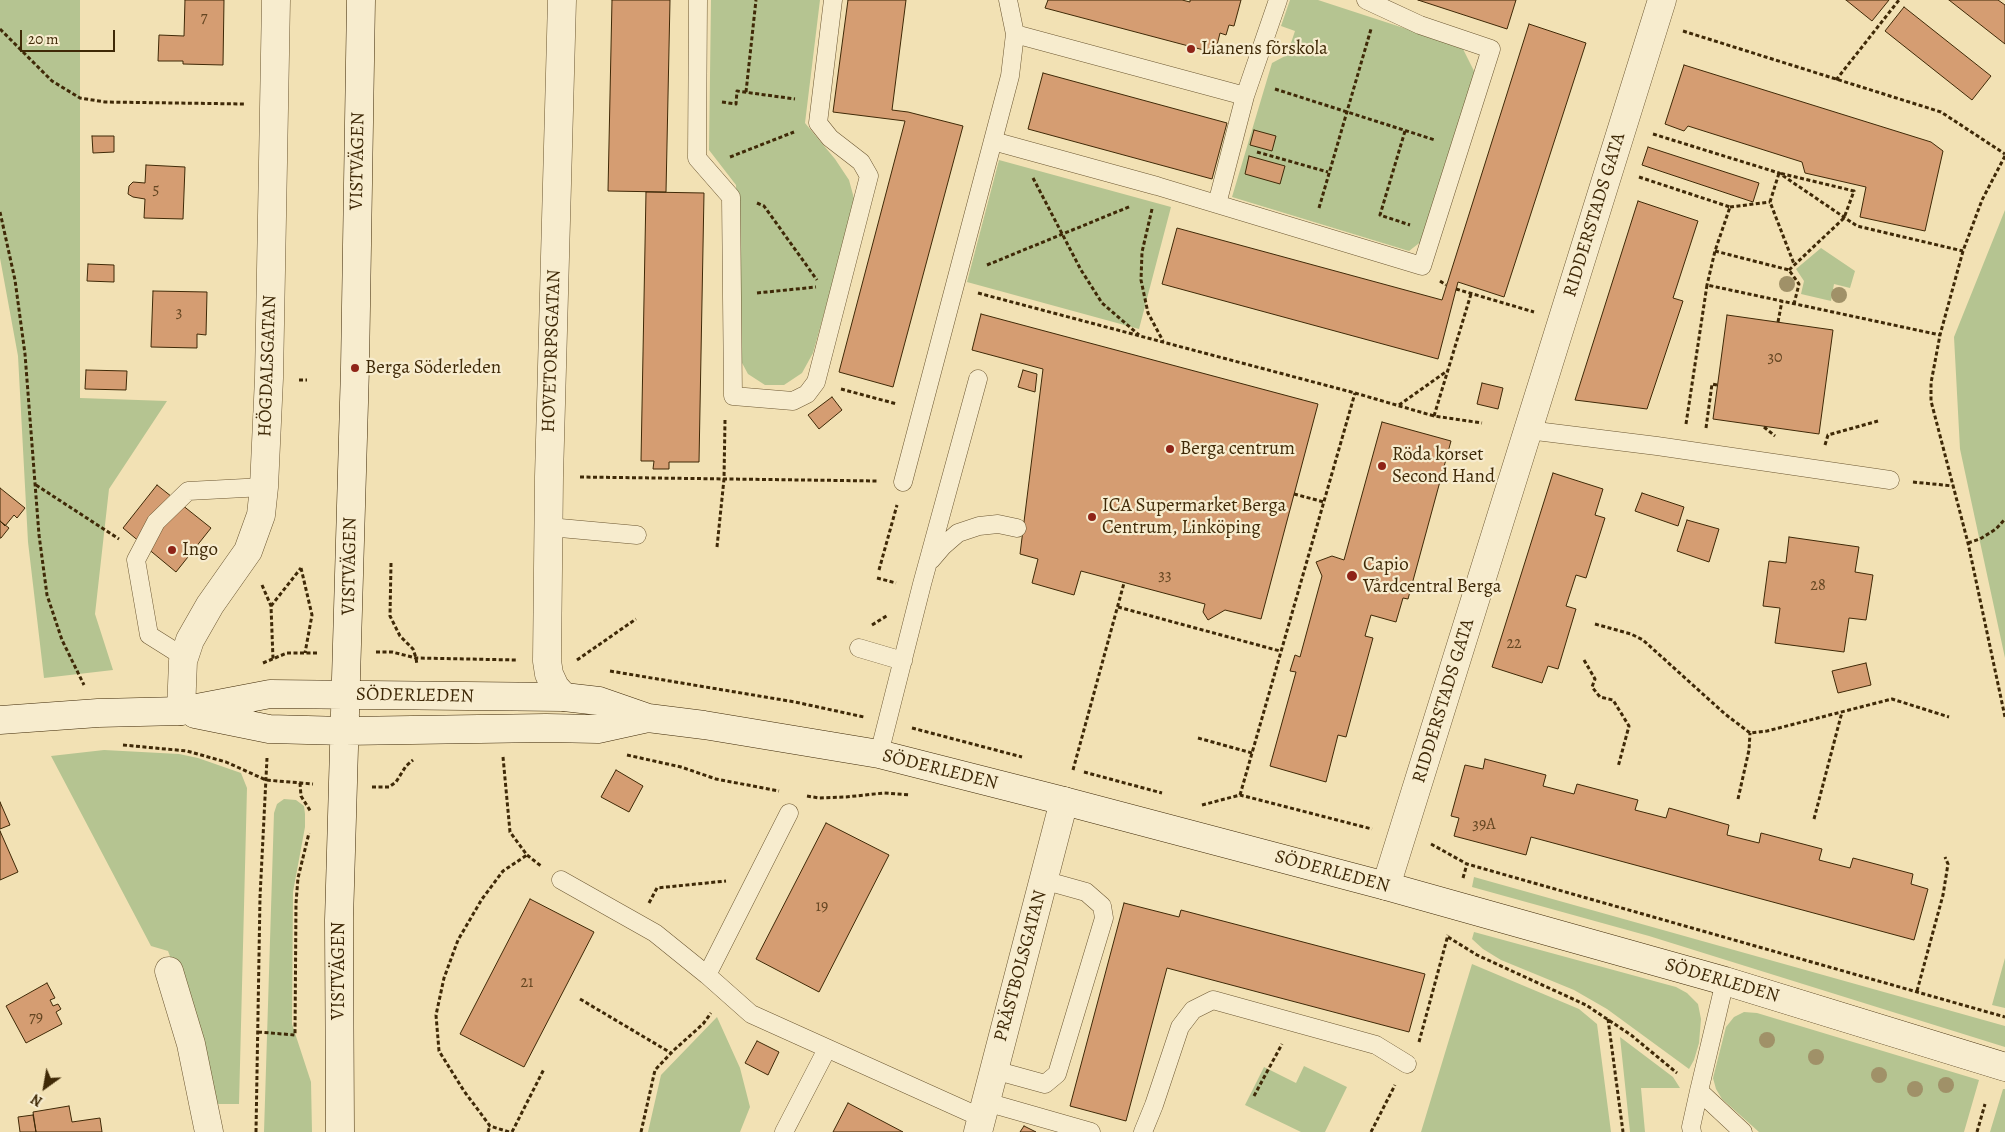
<!DOCTYPE html>
<meta charset="utf-8">
<style>
body{margin:0}
#map{position:relative;width:2005px;height:1132px;overflow:hidden;background:#f2e1b4;font-family:Alegreya,serif}
canvas{display:block}
.north{position:absolute;left:20px;top:1062px;width:50px;height:50px;-webkit-text-stroke:4px #f7ecce;paint-order:stroke;rotate:212deg;font-size:14px;font-weight:700;line-height:20px;text-align:center;color:#3f2907}
.north::after{content:'';display:block;margin:auto;width:18px;height:22px;background:#3f2907;clip-path:polygon(50% 0,100% 100%,50% 72%,0 100%)}
.scale{position:absolute;left:20px;top:30px;width:95px;height:22px;box-sizing:border-box;border:2px solid #3f2907;border-top:0;padding-left:6px;font-size:15px;line-height:18px;white-space:nowrap;color:#3f2907;-webkit-text-stroke:4px #f7ecce;paint-order:stroke}
</style>
<div id="map">
<canvas width="2005" height="1132"></canvas>
<div class="north">N</div>
<div class="scale">20 m</div>
</div>
<script>
const ctx = document.querySelector('canvas').getContext('2d');
ctx.lineJoin = 'round';
function fillPath(path, color) {
  ctx.fillStyle = color;
  ctx.fill(path, 'evenodd');
}
function poly(rows) {
  const path = new Path2D();
  for (const r of rows) {
    path.moveTo(r[0], r[1]);
    for (let i = 2; i < r.length; i += 2) path.lineTo(r[i], r[i + 1]);
  }
  return path;
}
function strokePath(path, color, width, dash) {
  ctx.strokeStyle = color;
  ctx.lineWidth = width;
  ctx.lineCap = dash ? 'butt' : 'round';
  ctx.setLineDash(dash || []);
  ctx.stroke(path);
}
function drawText(font, color, halo, rows, align = 'center') {
  ctx.font = font + ' Alegreya,serif';
  ctx.lineWidth = 4.5;
  ctx.setLineDash([]);
  ctx.textBaseline = 'middle';
  ctx.strokeStyle = halo;
  ctx.fillStyle = color;
  for (const [text, x, y, turn = 0] of rows) {
    ctx.save();
    ctx.translate(x, y);
    ctx.rotate((+turn || 0) * Math.PI / 180);
    ctx.textAlign = isNaN(turn) ? turn : align;
    if (halo) ctx.strokeText(text, 0, 0);
    ctx.fillText(text, 0, 0);
    ctx.restore();
  }
}
fillPath(poly([
 [0,0,80,0,80,398,167,401,109,489,95,614,113,670,44,678,28,542,18,356,0,258],
 [711,0,820,0,805,123,835,159,849,180,855,202,813,353,802,373,784,385,765,385,748,374,741,361,736,185,709,150],
 [1290,0,1318,0,1462,47,1476,75,1427,237,1409,251,1232,197,1272,63,1287,55,1295,31,1281,26],
 [999,160,1171,207,1139,329,967,282],
 [2005,210,2005,658,1960,449,1954,337],
 [1821,248,1855,271,1850,288,1834,284,1831,301,1801,294,1804,281,1796,269],
 [104,750,179,754,198,758,241,773,247,788,239,1104,210,1104,193,1017,168,951,151,946,51,756],
 [284,799,296,800,304,806,305,814,305,827,293,892,292,1024,311,1082,312,1132,264,1132,274,813,277,804],
 [1474,877,2005,1026,2005,1047,1649,936,1472,887],
 [1474,932,1676,987,1687,993,1698,1004,1701,1019,1699,1043,1694,1060,1689,1069,1607,1009,1574,990,1501,960,1483,949,1472,939],
 [2005,958,2005,1008,1992,1005],
 [1472,964,1579,1009,1597,1024,1611,1132,1421,1132],
 [1744,1012,1757,1013,1979,1080,1964,1132,1759,1132,1722,1099,1716,1089,1713,1078,1726,1027,1734,1017],
 [717,1017,740,1068,750,1107,740,1132,648,1132,661,1075],
 [1620,1037,1673,1077,1680,1088,1641,1088,1645,1132,1630,1132],
 [1304,1066,1347,1087,1325,1132,1301,1132,1245,1105,1264,1067,1296,1083],
 [2003,1089,2005,1089,2005,1132,1990,1132]
]), '#b5c491');
const building = poly([
 [185,0,224,0,223,65,183,64,183,61,158,61,159,35,184,36,185,0],
 [612,0,670,0,666,192,608,191,612,0],
 [848,0,906,0,892,110,908,112,963,126,893,387,839,372,905,121,833,112,848,0],
 [1048,0,1182,0,1190,2,1190,0,1241,0,1234,26,1229,25,1226,35,1220,33,1215,53,1045,8,1048,0],
 [1418,0,1516,0,1507,29,1418,0],
 [1846,0,1889,0,1872,21,1846,0],
 [1949,0,1998,0,2005,5,2005,44,1949,0],
 [1904,7,1991,76,1972,100,1885,31,1904,7],
 [1529,24,1586,43,1504,297,1458,282,1438,359,1162,284,1177,228,1442,300,1529,24],
 [1684,65,1931,142,1943,151,1925,231,1860,217,1866,187,1805,173,1802,162,1688,126,1684,131,1665,124,1684,65],
 [1043,73,1227,123,1212,179,1028,129,1043,73],
 [1254,130,1276,136,1272,151,1250,145,1254,130],
 [92,136,114,136,114,152,93,153,92,136],
 [1648,147,1759,183,1753,202,1642,165,1648,147],
 [1249,156,1285,166,1280,184,1245,174,1249,156],
 [146,165,185,167,183,219,144,218,145,199,133,197,128,194,129,186,133,182,145,183,146,165],
 [646,192,704,193,699,462,669,462,669,469,653,469,654,461,641,461,646,192],
 [1638,201,1698,221,1673,298,1683,301,1647,409,1575,400,1638,201],
 [88,264,114,265,114,282,87,281,88,264],
 [153,291,207,292,206,335,197,334,197,348,151,347,153,291],
 [981,314,1318,404,1261,619,1225,610,1208,620,1203,612,1205,604,1081,571,1074,595,1032,583,1038,559,1020,554,1043,369,972,350,981,314],
 [1727,315,1833,330,1819,434,1713,419,1727,315],
 [86,370,127,371,126,390,85,389,86,370],
 [1023,370,1037,374,1035,392,1018,387,1023,370],
 [1482,383,1503,388,1498,409,1477,404,1482,383],
 [832,397,842,410,819,429,808,415,832,397],
 [1382,422,1451,441,1408,599,1403,598,1396,622,1371,615,1365,636,1373,638,1346,737,1338,735,1326,782,1270,766,1296,672,1290,671,1295,655,1300,657,1322,576,1316,562,1332,556,1344,560,1382,422],
 [1553,473,1603,489,1595,515,1605,518,1586,578,1576,575,1566,606,1576,609,1558,669,1548,666,1542,683,1492,667,1553,473],
 [157,485,211,528,176,572,123,528,157,485],
 [0,488,25,508,17,518,14,515,5,526,0,521,0,488],
 [1642,493,1684,507,1678,526,1635,511,1642,493],
 [1687,520,1719,529,1709,562,1677,551,1687,520],
 [0,521,9,528,1,538,0,538,0,521],
 [1789,537,1859,547,1855,572,1873,575,1866,620,1849,618,1844,652,1775,643,1780,608,1763,606,1769,561,1786,563,1789,537],
 [1866,663,1871,685,1838,693,1832,671,1866,663],
 [1485,759,1546,775,1543,786,1574,794,1577,784,1638,800,1635,810,1666,818,1669,808,1729,825,1727,835,1759,843,1761,833,1822,849,1819,860,1850,868,1853,858,1913,874,1911,884,1928,889,1914,940,1531,837,1526,855,1454,836,1459,818,1451,816,1465,765,1483,769,1485,759],
 [616,770,643,786,629,812,601,797,616,770],
 [0,802,10,825,0,829,0,802],
 [826,823,889,855,819,992,756,959,826,823],
 [0,831,18,872,0,880,0,831],
 [530,899,594,932,524,1067,460,1034,530,899],
 [1124,903,1179,917,1181,910,1425,974,1409,1032,1167,968,1126,1121,1070,1106,1124,903],
 [47,983,55,998,50,1000,53,1006,58,1004,61,1009,56,1012,62,1024,26,1043,6,1006,47,983],
 [757,1041,779,1052,768,1075,745,1063,757,1041],
 [848,1103,903,1132,833,1132,848,1103],
 [69,1106,72,1122,100,1118,102,1132,36,1132,33,1112,69,1106],
 [33,1115,36,1132,20,1132,18,1117,33,1115],
 [1024,1126,1036,1132,1020,1132,1024,1126]
]);
fillPath(building, '#d59d72');
strokePath(building, '#3f2907', 1);
const service = poly([
 [698,0,697,158,731,197,733,396,793,401,807,394,816,382,869,176,861,162,830,138,818,123,833,0],
 [1015,34,1245,96],
 [993,141,1157,186,1422,266,1491,49,1420,25,1366,0],
 [1217,204,1245,96,1278,0],
 [1528,430,1657,446,1890,480],
 [903,482,1010,76,1015,34,1008,0],
 [549,527,637,535],
 [931,560,943,546,958,533,979,526,998,524,1017,528],
 [859,648,903,661],
 [184,657,149,635,136,560,156,522,188,491,264,487],
 [879,754,922,584,978,379],
 [561,880,655,933,707,975,751,1014,982,1118],
 [707,975,789,813],
 [994,1070,1045,1084,1057,1074,1104,918,1102,906,1086,892,1043,880],
 [1699,1091,1743,1132],
 [986,1102,1091,1132],
 [784,1132,827,1049],
 [1143,1132,1154,1105,1180,1027,1193,1010,1213,1000,1376,1045,1407,1064],
 [1692,1132,1691,1127,1699,1091,1725,981]
]);
const minor = poly([
 [562,0,549,477,547,661,549,674,555,687,564,697],
 [181,711,183,661,190,640,210,605,248,551,261,515,264,487,269,378,276,0],
 [1386,886,1662,0],
 [169,971,191,1044,209,1132],
 [978,1132,1064,801]
]);
const secondary = poly([
 [195,714,269,729,345,731,546,728,598,729,648,718],
 [0,720,98,713,181,711,270,694,564,697,599,701,648,718,704,725,879,754,1064,801,1386,886,1725,981,2005,1067],
 [340,1132,339,920,355,368,361,0]
]);
strokePath(service, '#6c5732', 19);
strokePath(minor, '#6c5732', 29);
strokePath(secondary, '#3f2907', 29);
strokePath(poly([
 [0,29,52,81,80,98,105,102,245,104],
 [1683,31,1941,112,2005,154],
 [1836,80,1899,0],
 [1275,89,1435,140],
 [746,92,756,0],
 [722,102,736,104,737,91,795,99],
 [1405,131,1380,215,1410,225],
 [1653,134,1779,173,1857,226,1963,251],
 [1257,152,1328,172],
 [2005,156,1982,200,1963,251,1940,335,1931,383,1931,401,1968,543,2005,717],
 [730,157,794,132],
 [1639,177,1730,207,1715,251,1707,285],
 [1033,178,1081,270,1102,303,1139,335],
 [757,203,764,206,817,280],
 [1730,207,1770,202],
 [1319,208,1371,29],
 [1152,209,1142,252,1141,280,1148,313,1163,341],
 [0,212,15,280,25,354,39,535,47,595,62,640,84,685],
 [1715,251,1789,270,1799,284,1794,304],
 [987,265,1131,206],
 [1789,270,1844,218,1854,191,1779,173,1770,202,1794,264],
 [1440,281,1446,285],
 [1456,289,1534,312],
 [757,293,816,287],
 [978,293,1355,393,1434,416],
 [1471,294,1434,416,1482,423],
 [1778,322,1782,301],
 [299,380,307,380],
 [841,389,897,404],
 [1399,405,1447,371],
 [1686,424,1707,285,1940,335],
 [1764,427,1775,436],
 [1706,428,1712,384,1717,385],
 [1825,445,1828,435,1878,421],
 [580,477,878,481],
 [1913,482,1953,486],
 [36,485,119,539],
 [1294,494,1324,502],
 [1968,543,1980,539,1996,529,2005,519],
 [717,547,724,479,725,420],
 [391,563,390,616,400,636,413,649,416,658,417,665],
 [301,568,312,615,305,653],
 [879,570,897,505],
 [877,578,896,583],
 [262,585,271,606,273,659],
 [271,606,301,568],
 [1118,607,1280,651],
 [1595,624,1631,634,1643,640,1725,714,1750,733,1767,731,1892,699,1949,717],
 [872,625,888,615],
 [376,652,392,652,416,658,517,660],
 [577,660,636,619],
 [1584,660,1595,679,1592,687,1600,697,1613,700,1629,726,1618,767],
 [263,663,287,653,317,653],
 [610,671,795,702,864,717],
 [912,728,1022,757],
 [1198,738,1252,753],
 [123,745,187,751,226,762,266,780,313,784],
 [627,755,681,767,716,779,779,791],
 [503,757,510,832,527,855,541,866],
 [1073,770,1124,583],
 [1084,772,1162,793],
 [300,783,301,796,311,812],
 [372,787,389,787,396,782,406,766,413,760],
 [1240,795,1355,393],
 [807,796,819,798,846,797,884,793,910,795],
 [1738,799,1749,750,1750,733],
 [1202,805,1240,795,1372,829],
 [1814,819,1842,712],
 [1431,844,1467,864,2005,1017],
 [1463,878,1467,864],
 [649,903,657,888,726,881],
 [1448,937,1477,955,1586,1005,1631,1035,1677,1073],
 [1917,991,1943,895,1948,864,1945,857],
 [580,999,671,1053],
 [1608,1019,1623,1132],
 [258,1032,295,1035,296,903,298,878,309,833],
 [1419,1042,1448,935],
 [1254,1096,1282,1044],
 [256,1132,260,897,267,758],
 [488,1132,490,1126],
 [509,1132,490,1126,464,1091,439,1051,436,1015,444,978,458,940,482,899,503,871,527,855],
 [512,1132,544,1069],
 [641,1132,655,1070,674,1050,703,1024,711,1013],
 [1371,1132,1395,1085],
 [1977,1132,1985,1104]
]), '#3f2907', 3, [4, 2.5]);
strokePath(service, '#f7ecce', 18);
strokePath(minor, '#f7ecce', 28);
strokePath(secondary, '#f7ecce', 28);
ctx.fillStyle = '#a09168';
for (const [x, y] of [
 [1787,284],
 [1839,295],
 [1767,1040],
 [1816,1057],
 [1879,1075],
 [1946,1085],
 [1915,1089]
]) {
  ctx.beginPath();
  ctx.arc(x, y, 8, 0, 2 * Math.PI);
  ctx.fill();
}
for (const [x, y, r, color] of [
 [1191,49,5,"#8f2418"],
 [355,368,5,"#8f2418"],
 [1170,449,5,"#8f2418"],
 [1382,466,5,"#8f2418"],
 [1092,517,5,"#8f2418"],
 [172,550,5,"#8f2418"],
 [1352,576,6,"#8f2418"]
]) {
  const dot = new Path2D();
  dot.arc(x, y, r, 0, 2 * Math.PI);
  ctx.fillStyle = color;
  ctx.fill(dot);
  strokePath(dot, '#f7ecce', 2);
}
drawText('16px', '#644622', null, [
 ["7",204,18],
 ["5",156,190],
 ["3",179,313],
 ["30",1775,358],
 ["33",1165,576],
 ["28",1818,586],
 ["22",1514,644],
 ["39A",1484,825],
 ["19",822,907],
 ["21",527,983],
 ["79",36,1018]
]);
drawText('19px', '#3f2907', '#f7ecce', [
 ["Lianens förskola",1201,49],
 ["Berga Söderleden",365,368],
 ["Berga centrum",1180,449],
 ["Röda korset",1392,455],
 ["Second Hand",1392,477],
 ["ICA Supermarket Berga",1102,506],
 ["Centrum, Linköping",1102,528],
 ["Ingo",182,550],
 ["Capio",1363,565],
 ["Vårdcentral Berga",1363,587]
], 'left');
drawText('19px', '#3f2907', '#f7ecce', [
 ["VISTVÄGEN",358,161,-89],
 ["RIDDERSTADS GATA",1595,215,-73],
 ["HOVETORPSGATAN",552,351,-88],
 ["HÖGDALSGATAN",268,366,-88],
 ["VISTVÄGEN",350,566,-89],
 ["SÖDERLEDEN",415,696,1],
 ["RIDDERSTADS GATA",1444,701,-73],
 ["SÖDERLEDEN",940,770,14],
 ["SÖDERLEDEN",1332,872,15],
 ["PRÄSTBOLSGATAN",1021,966,-75],
 ["VISTVÄGEN",339,971,-90],
 ["SÖDERLEDEN",1722,981,16]
]);
</script>
